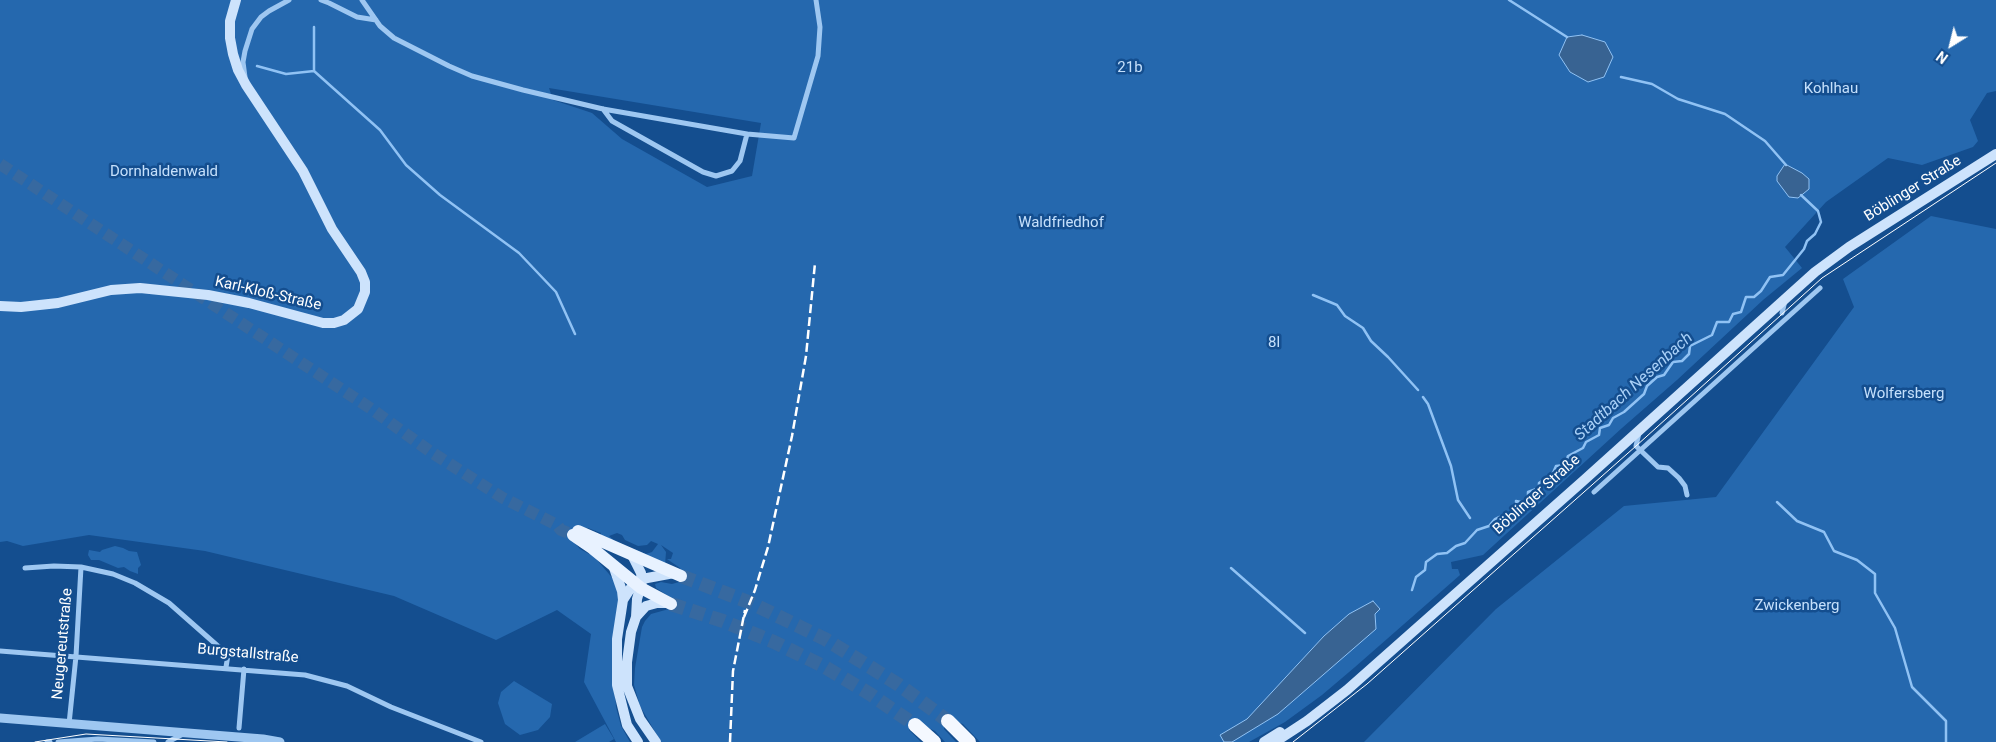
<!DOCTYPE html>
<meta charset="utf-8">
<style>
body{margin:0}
#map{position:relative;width:1996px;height:742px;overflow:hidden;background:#144e8f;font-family:Roboto,sans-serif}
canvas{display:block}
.north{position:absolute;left:1926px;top:20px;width:50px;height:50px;-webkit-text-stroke:4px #144e8f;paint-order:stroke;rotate:216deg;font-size:14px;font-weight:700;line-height:20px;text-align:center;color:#fff}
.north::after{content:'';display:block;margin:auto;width:18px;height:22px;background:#fff;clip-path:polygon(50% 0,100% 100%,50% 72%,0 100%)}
</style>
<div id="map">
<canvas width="1996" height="742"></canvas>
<div class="north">N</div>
</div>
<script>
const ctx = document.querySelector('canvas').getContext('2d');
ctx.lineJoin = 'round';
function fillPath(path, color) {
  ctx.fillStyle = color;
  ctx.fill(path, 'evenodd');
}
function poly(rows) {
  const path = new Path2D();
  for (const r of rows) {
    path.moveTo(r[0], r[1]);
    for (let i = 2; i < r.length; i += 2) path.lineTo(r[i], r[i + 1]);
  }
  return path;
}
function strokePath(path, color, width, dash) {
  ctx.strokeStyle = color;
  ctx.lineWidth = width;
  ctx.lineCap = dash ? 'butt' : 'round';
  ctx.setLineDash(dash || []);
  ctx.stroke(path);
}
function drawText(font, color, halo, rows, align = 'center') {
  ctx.font = font + ' Roboto,sans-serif';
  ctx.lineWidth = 5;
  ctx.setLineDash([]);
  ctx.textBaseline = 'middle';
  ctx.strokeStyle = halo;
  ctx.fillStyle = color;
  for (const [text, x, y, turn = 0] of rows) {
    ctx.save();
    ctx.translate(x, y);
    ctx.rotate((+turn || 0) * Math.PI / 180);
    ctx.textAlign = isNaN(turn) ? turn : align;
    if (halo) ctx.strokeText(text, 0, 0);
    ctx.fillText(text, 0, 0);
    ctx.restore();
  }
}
fillPath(poly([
 [0,0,1996,0,1996,91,1987,93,1970,120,1978,141,1973,147,1922,165,1888,158,1826,202,1785,247,1802,268,1763,300,1677,380,1622,428,1483,555,1451,562,1452,569,1458,569,1460,575,1355,667,1322,695,1285,722,1249,742,980,742,963,724,951,720,944,723,944,729,956,742,945,742,935,731,922,725,910,727,909,730,921,742,661,742,640,706,634,685,635,668,642,627,645,621,651,614,669,609,670,597,656,588,655,584,661,582,672,584,679,582,682,574,680,568,667,559,671,559,673,553,661,545,666,552,665,565,600,537,601,533,588,528,575,527,571,539,580,549,589,554,592,554,614,580,618,589,619,600,613,654,616,707,621,726,630,742,616,742,584,682,591,634,557,610,496,640,394,596,205,551,89,535,23,546,7,541,0,542],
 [549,88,761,123,752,176,707,187,622,139,592,113,553,100],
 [617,533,622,535,625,540,638,546,647,545,651,541,658,544,652,552,646,554,616,542,609,536],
 [1931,216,1996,229,1996,742,1364,742,1496,609,1624,506,1716,497,1854,307,1843,279],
 [115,546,123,548,129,551,137,552,141,565,138,568,138,574,130,571,124,567,118,568,99,560,91,560,88,555,89,550,100,552,102,550],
 [514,681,552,704,550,717,538,730,520,735,505,724,498,703,501,692],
 [605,724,614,739,609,742,575,742]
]), '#2568ae');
const water = poly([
 [1582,35,1605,42,1613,57,1604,77,1588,82,1570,72,1559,55,1567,37,1582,35],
 [1785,164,1802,173,1809,179,1809,189,1798,198,1789,197,1777,181,1777,176,1785,164],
 [1373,601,1380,609,1375,614,1376,629,1278,714,1232,742,1224,742,1220,735,1247,719,1324,636,1349,614,1373,601]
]);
fillPath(water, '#386392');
strokePath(water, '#90c2f4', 1);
strokePath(poly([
 [1509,0,1567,37],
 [314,27,314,71,380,130,406,165,440,195,519,253,556,292,575,334],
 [257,66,286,74,314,71],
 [1621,77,1652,84,1678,99,1725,114,1765,141,1786,165],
 [1313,295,1337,305,1345,316,1363,328,1371,341,1388,357,1418,390],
 [1423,397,1428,404,1451,466,1458,500,1470,518],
 [1777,502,1797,521,1824,532,1834,551,1857,560,1875,574,1875,593,1895,628,1912,687,1946,721,1946,742],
 [1231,568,1305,633],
 [1412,590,1416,577,1425,570,1426,562,1437,554,1447,553,1456,546,1465,543,1477,530,1489,526,1495,519,1499,517,1508,518,1517,512,1516,501,1526,503,1528,501,1528,492,1539,488,1539,483,1553,473,1556,466,1565,465,1568,456,1583,448,1586,442,1599,435,1600,428,1609,425,1613,418,1624,412,1644,394,1647,386,1657,377,1664,375,1673,362,1682,361,1689,354,1690,346,1712,335,1717,322,1729,322,1733,314,1741,312,1746,297,1754,297,1761,291,1770,277,1783,275,1804,249,1807,241,1815,234,1821,222,1818,211,1801,195]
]), '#90c2f4', 2.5);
strokePath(poly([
 [0,164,370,408,431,452,503,498,557,525,561,530,573,535]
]), '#3769a0', 12, [12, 6]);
strokePath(poly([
 [681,576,751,603,825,639,899,685,948,721],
 [671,604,723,621,774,642,823,666,870,694,915,725]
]), '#3769a0', 14, [14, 7]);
strokePath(poly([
 [321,0,329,3,357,17,376,20],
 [362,0,380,26,394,38,449,66,472,76,523,90,603,109,747,134,794,138,818,56,820,27,816,0],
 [245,77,243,62,245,51,252,29,261,17,269,11,289,0],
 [603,109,612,121,703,172,716,176,732,171,740,161,747,134],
 [1782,313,1785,301],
 [1639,433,1636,446,1658,467,1668,468,1679,478,1685,486,1687,495],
 [1594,492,1820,288],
 [25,568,54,566,81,567,113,574,135,583,169,603,228,655,226,667],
 [0,651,305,675,347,686,391,707,481,742],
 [69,724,76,656,81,567],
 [239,728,244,669],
 [47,742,50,742],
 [58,742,98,739,154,742],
 [168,742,183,734]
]), '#9ec7f1', 5);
strokePath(poly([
 [0,718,263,739,280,742]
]), '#9ec7f1', 9);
strokePath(poly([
 [0,306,21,307,58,303,111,290,140,288,208,295,249,303,323,323,334,323,344,320,358,309,365,292,365,282,361,272,332,229,303,171,246,85,238,70,233,54,230,38,230,21,236,0],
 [632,555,641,573,642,582,637,599,636,617,631,632,627,662,627,686,640,719,656,742],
 [613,565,622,591,623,600],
 [636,617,646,606,657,603,668,603],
 [638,742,627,725,617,685,617,639,623,600,634,583,642,579,674,573],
 [1264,742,1280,732],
 [1275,742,1307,721,1347,690,1583,481,1815,272,1849,247,1996,154]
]), '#cde3fc', 10);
strokePath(poly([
 [578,531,681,576],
 [573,535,592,548,641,588,671,604]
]), '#e8f2ff', 12);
strokePath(poly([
 [948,721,969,742],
 [915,725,934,742]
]), '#f4f8ff', 14);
strokePath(poly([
 [35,742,86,734,227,742],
 [1293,742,1367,684,1636,446,1822,278,1996,163]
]), '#fff', 1);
strokePath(poly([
 [744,617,755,590,768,547,792,436,806,356,815,263],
 [730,742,733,671,745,610]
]), '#fff', 2.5, [9, 4]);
drawText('15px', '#c5e0fc', '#144e8f', [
 ["21b",1130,68],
 ["Kohlhau",1831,89],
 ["Dornhaldenwald",164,172],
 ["Waldfriedhof",1061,223],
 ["8l",1274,343],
 ["Wolfersberg",1904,394],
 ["Zwickenberg",1797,606]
]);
drawText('15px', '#fff', '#144e8f', [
 ["Böblinger Straße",1913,189,-32],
 ["Karl-Kloß-Straße",268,294,13],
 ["Böblinger Straße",1537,495,-42],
 ["Neugereutstraße",63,644,-85],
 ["Burgstallstraße",248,654,5]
]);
drawText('italic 16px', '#aad1f8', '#144e8f', [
 ["Stadtbach Nesenbach",1634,387,-42]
]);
</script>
